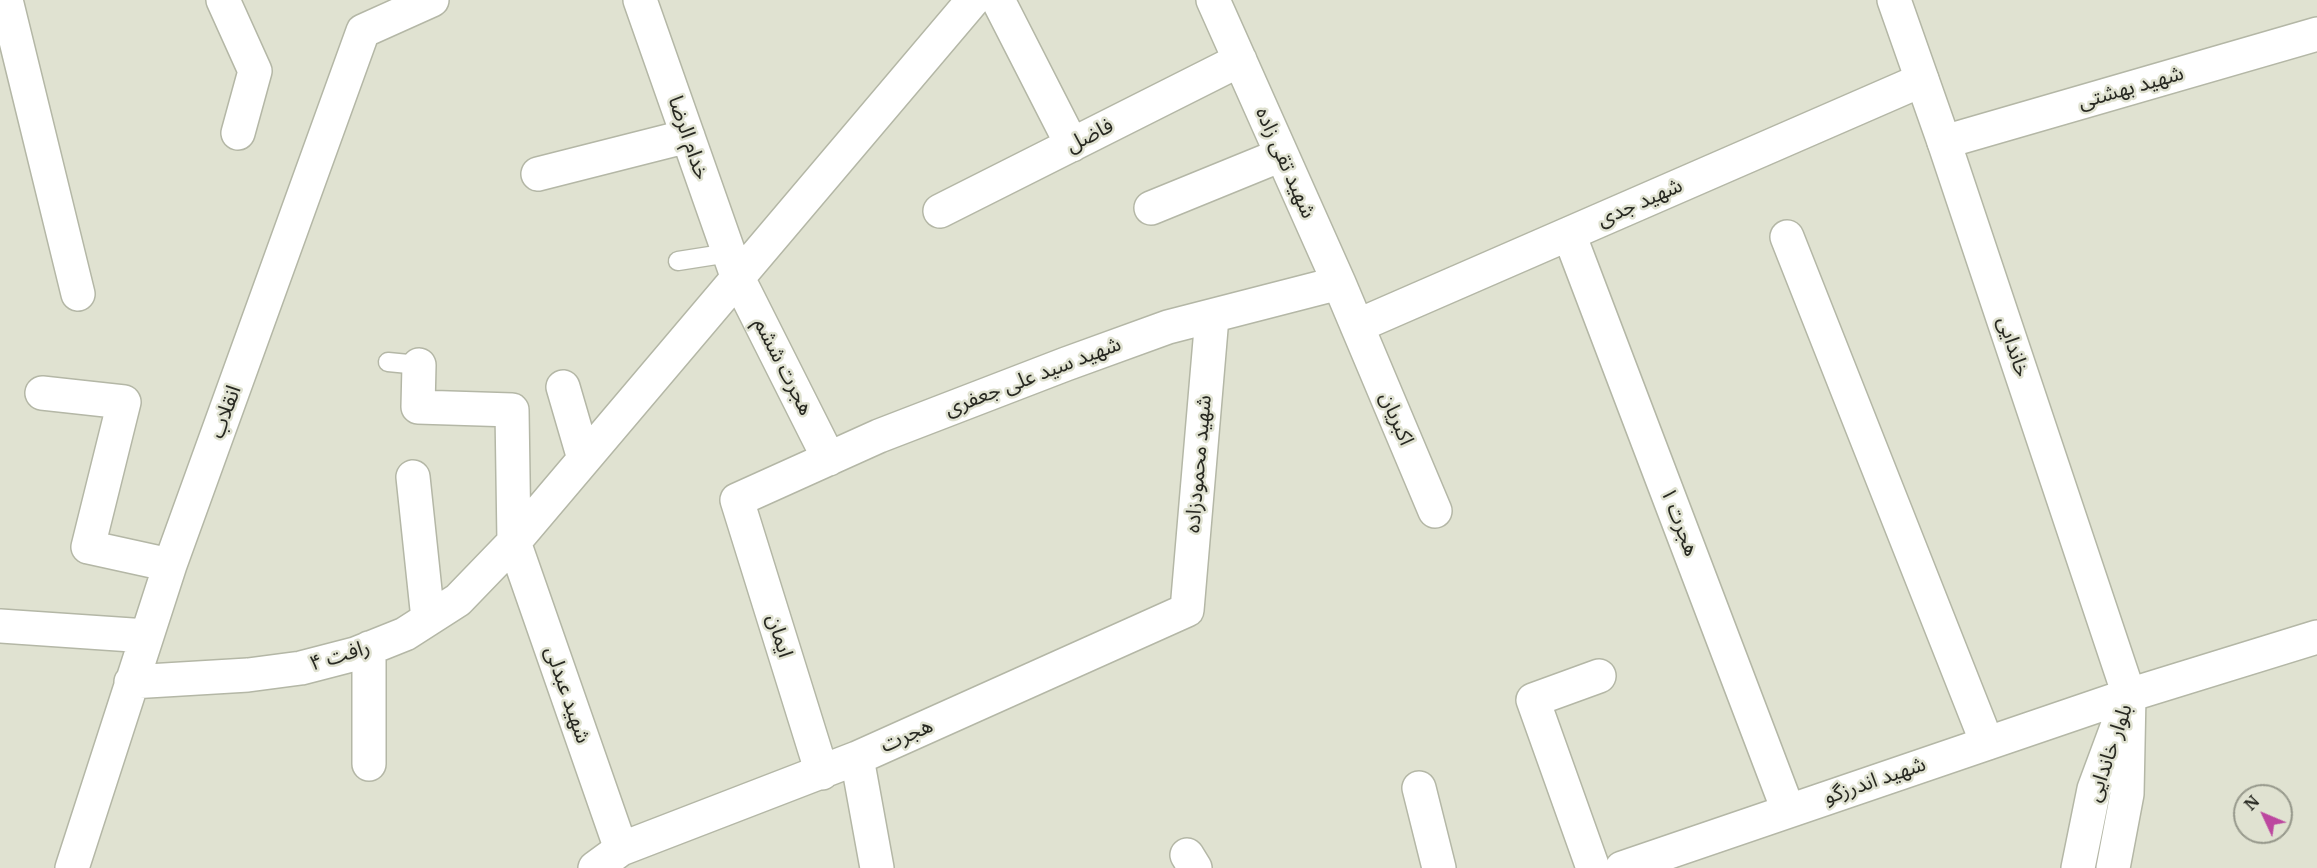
<!DOCTYPE html>
<meta charset="utf-8">
<style>
body{margin:0}
#map{position:relative;width:2317px;height:868px;overflow:hidden;background:#e0e2d1;font-family:Merriweather,serif}
canvas{display:block}
.north{position:absolute;left:2233px;top:784px;width:60px;height:60px;box-sizing:border-box;background:#e0e2d1;border:2px solid #96988b;border-radius:50%;rotate:314deg;font-size:16px;font-weight:700;line-height:24px;text-align:center;color:#272821}
.north::after{content:'';display:block;margin:auto;width:21px;height:27px;background:#bc479f;clip-path:polygon(50% 0,100% 100%,50% 72%,0 100%)}
</style>
<div id="map">
<canvas width="2317" height="868"></canvas>
<div class="north">N</div>
</div>
<script>
const ctx = document.querySelector('canvas').getContext('2d');
ctx.lineJoin = 'round';
function poly(rows) {
  const path = new Path2D();
  for (const r of rows) {
    path.moveTo(r[0], r[1]);
    for (let i = 2; i < r.length; i += 2) path.lineTo(r[i], r[i + 1]);
  }
  return path;
}
function strokePath(path, color, width, dash) {
  ctx.strokeStyle = color;
  ctx.lineWidth = width;
  ctx.lineCap = dash ? 'butt' : 'round';
  ctx.setLineDash(dash || []);
  ctx.stroke(path);
}
function drawText(font, color, halo, rows, align = 'center') {
  ctx.font = font + ' Merriweather,"Noto Sans Arabic",serif';
  ctx.lineWidth = 5;
  ctx.setLineDash([]);
  ctx.textBaseline = 'middle';
  ctx.strokeStyle = halo;
  ctx.fillStyle = color;
  for (const [text, x, y, turn = 0] of rows) {
    ctx.save();
    ctx.translate(x, y);
    ctx.rotate((+turn || 0) * Math.PI / 180);
    ctx.textAlign = isNaN(turn) ? turn : align;
    if (halo) ctx.strokeText(text, 0, 0);
    ctx.fillText(text, 0, 0);
    ctx.restore();
  }
}
const lane = poly([
 [678,261,729,253],
 [388,362,419,365]
]);
const street = poly([
 [6,0,78,294],
 [223,0,255,71,238,133],
 [640,0,737,276,829,459],
 [998,0,1072,145],
 [1213,0,1339,283,1435,511],
 [1944,142,2317,34],
 [538,174,688,136],
 [1151,208,1281,155],
 [940,211,1240,60],
 [1569,234,1788,810],
 [1787,237,1987,743],
 [1357,326,1922,80],
 [419,365,418,407,512,410,514,542,621,849],
 [563,387,584,459],
 [42,393,124,402,88,547,170,565],
 [413,477,428,619],
 [0,626,147,636],
 [369,648,369,764],
 [131,682,248,675,301,668,355,654,405,634,458,600,514,542,973,0],
 [2129,695,2317,637],
 [857,758,877,868],
 [822,773,737,500,879,436,1066,364,1168,327,1339,283],
 [1419,788,1439,868],
 [1187,855,1195,868],
 [72,868,170,565,363,31,432,0],
 [595,868,621,849,857,758,1187,610,1212,317],
 [1593,868,1533,700,1599,676]
]);
const secondary = poly([
 [1894,0,1944,142,2129,695,2127,794,2113,868],
 [1622,868,2129,695],
 [2078,868,2094,789,2120,719]
]);
strokePath(lane, '#b4b7a6', 21);
strokePath(street, '#b4b7a6', 36);
strokePath(secondary, '#b4b7a6', 36);
strokePath(lane, '#fff', 18);
strokePath(street, '#fff', 33);
strokePath(secondary, '#fff', 33);
drawText('21px', '#272821', '#e0e2d1', [
 ["شهید بهشتی",2131,88,-16],
 ["فاضل",1090,136,-27],
 ["خدام الرضا",688,138,71],
 ["شهید تقی زاده",1285,163,66],
 ["شهید جدی",1640,203,-24],
 ["خاندایی",2013,347,72],
 ["هجرت ششم",783,367,63],
 ["شهید سید علی جعفری",1033,377,-21],
 ["انقلاب",226,412,-70],
 ["اکبریان",1396,419,67],
 ["شهید محمودزاده",1199,464,-85],
 ["هجرت ۱",1679,522,69],
 ["ایمان",779,636,73],
 ["رافت ۴",340,656,-17],
 ["شهید عبدلی",567,695,71],
 ["هجرت",907,736,-24],
 ["بلوار خاندایی",2110,753,-71],
 ["شهید اندرزگو",1875,781,-19]
]);
</script>
